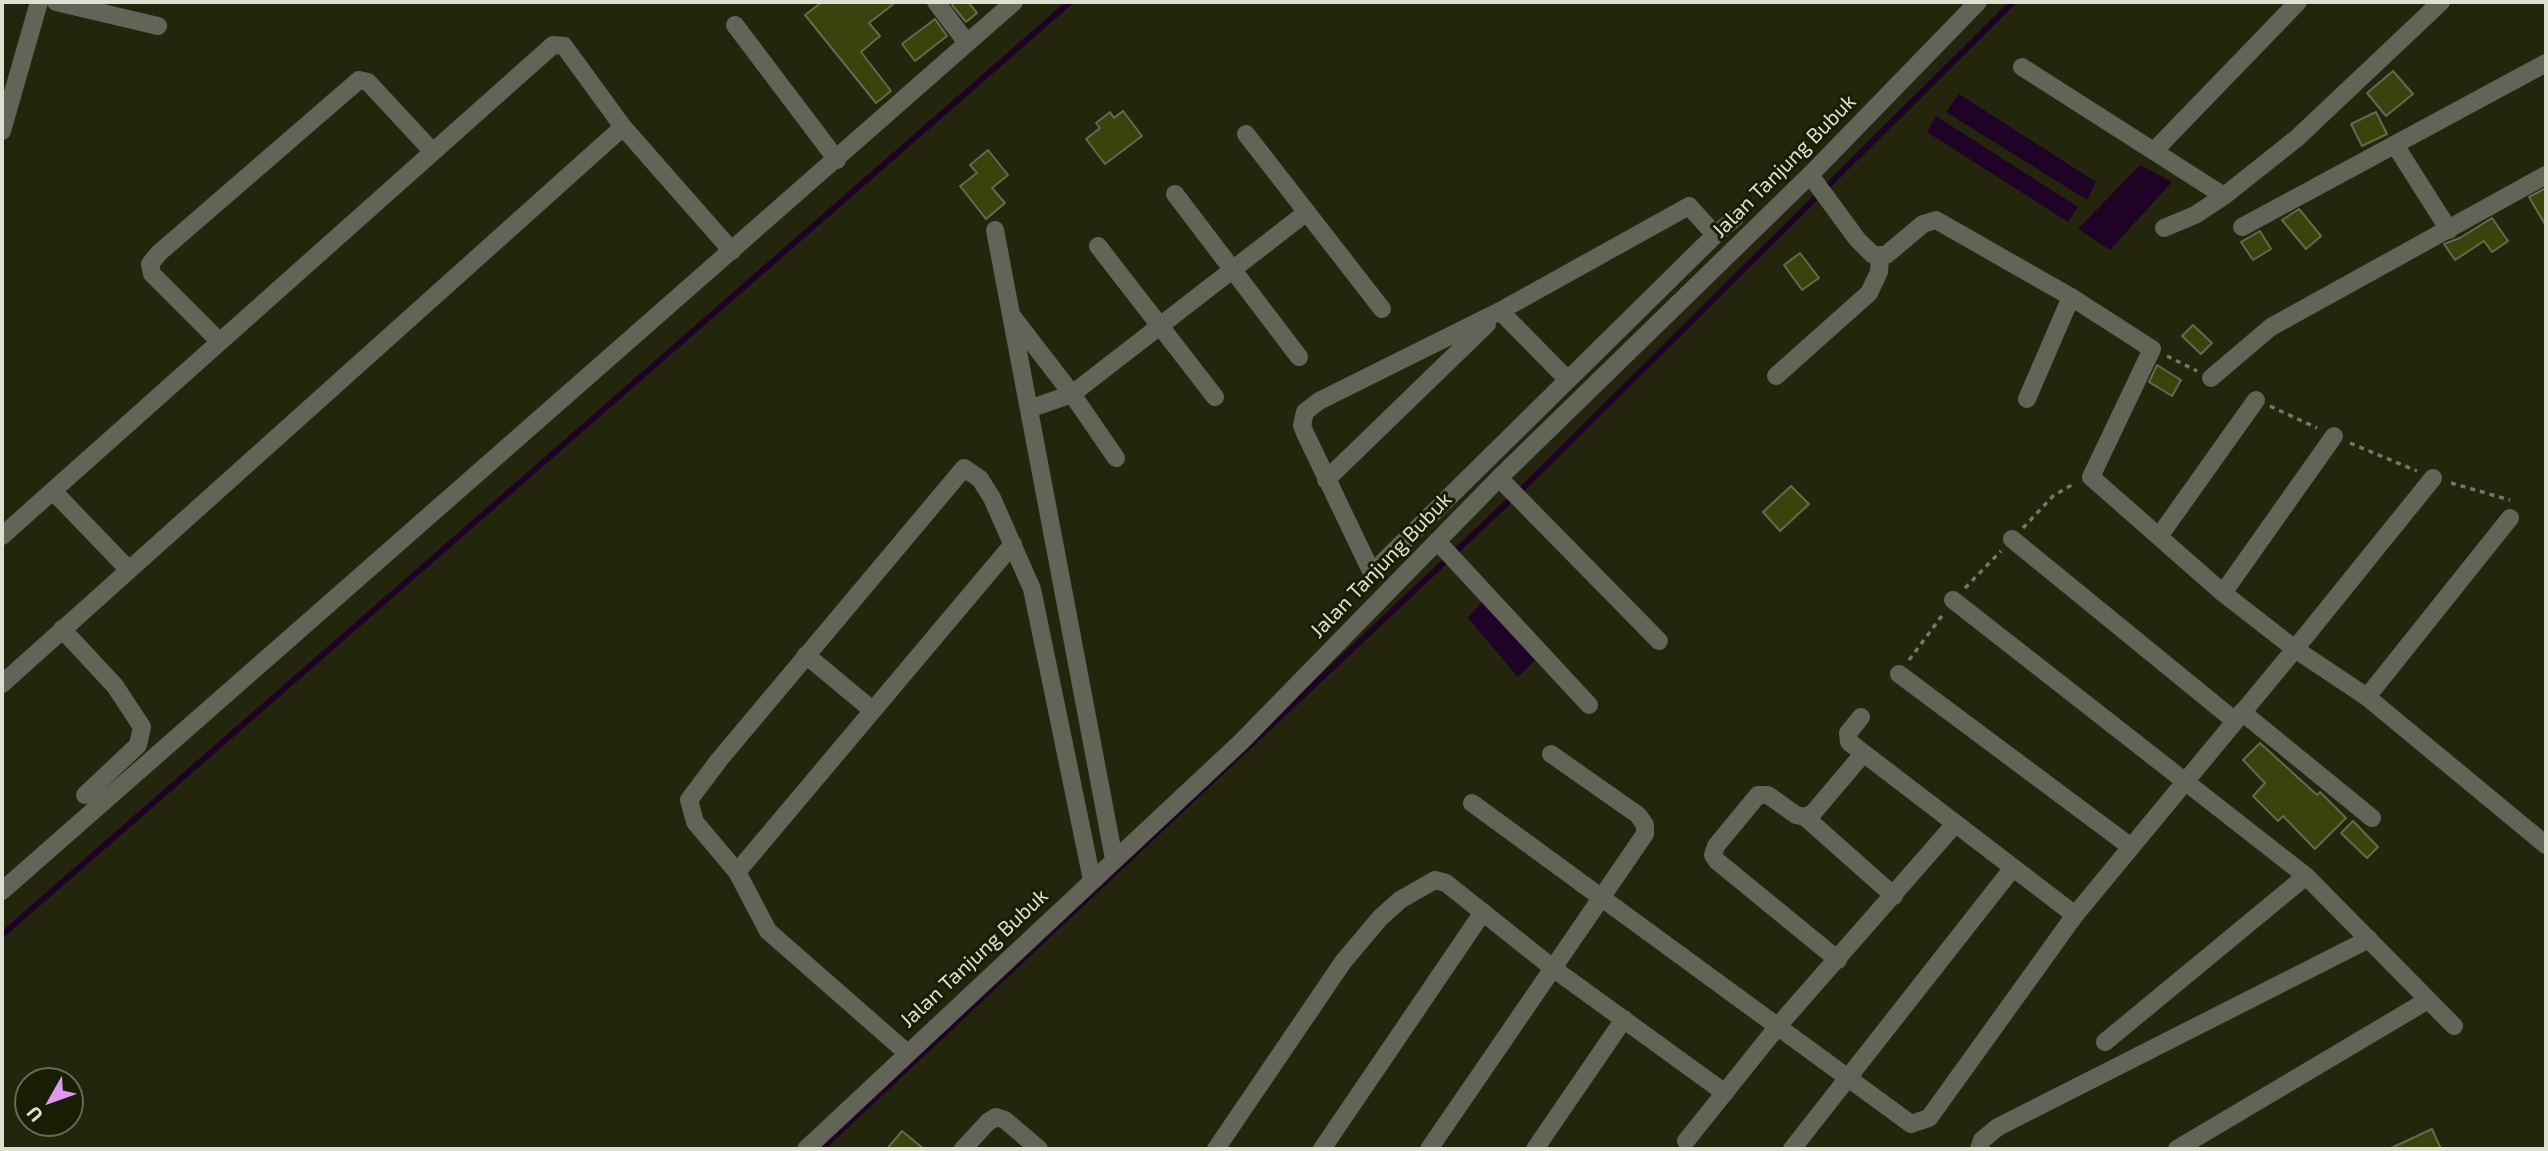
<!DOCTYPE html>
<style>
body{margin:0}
#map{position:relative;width:2548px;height:1151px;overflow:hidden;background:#23260c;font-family:"Exo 2",sans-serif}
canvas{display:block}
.frame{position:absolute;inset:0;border:4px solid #dde0d0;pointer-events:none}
.north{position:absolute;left:14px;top:1067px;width:70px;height:70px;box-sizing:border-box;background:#191d03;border:2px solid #676b55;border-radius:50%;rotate:230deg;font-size:19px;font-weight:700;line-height:28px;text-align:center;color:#dde0d0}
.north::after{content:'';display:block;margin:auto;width:24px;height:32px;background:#df98f1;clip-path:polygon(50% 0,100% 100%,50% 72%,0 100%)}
</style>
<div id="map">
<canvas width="2548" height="1151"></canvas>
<div class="frame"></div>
<div class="north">U</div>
</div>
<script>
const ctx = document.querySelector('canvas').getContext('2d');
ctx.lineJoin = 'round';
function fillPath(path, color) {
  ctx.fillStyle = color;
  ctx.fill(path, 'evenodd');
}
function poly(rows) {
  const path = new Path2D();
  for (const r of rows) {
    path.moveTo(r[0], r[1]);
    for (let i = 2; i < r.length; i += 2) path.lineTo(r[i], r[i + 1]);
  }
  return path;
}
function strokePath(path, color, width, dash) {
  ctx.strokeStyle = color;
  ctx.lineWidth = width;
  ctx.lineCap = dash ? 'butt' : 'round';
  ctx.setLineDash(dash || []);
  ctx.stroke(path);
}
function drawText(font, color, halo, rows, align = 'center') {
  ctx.font = font + ' "Exo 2",sans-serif';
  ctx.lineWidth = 6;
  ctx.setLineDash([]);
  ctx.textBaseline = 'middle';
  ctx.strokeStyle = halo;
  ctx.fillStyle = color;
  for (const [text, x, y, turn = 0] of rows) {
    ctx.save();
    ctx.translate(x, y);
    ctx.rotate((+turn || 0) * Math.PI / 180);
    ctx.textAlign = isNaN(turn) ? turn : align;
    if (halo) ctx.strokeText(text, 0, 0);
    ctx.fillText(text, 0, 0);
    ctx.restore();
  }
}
fillPath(poly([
 [1959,94,2096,182,2087,200,1946,112],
 [1936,116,2078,207,2068,222,1927,132],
 [2140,165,2172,182,2110,250,2078,229],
 [1486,597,1539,656,1518,677,1468,618]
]), '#1f0326');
strokePath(poly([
 [2,935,1070,2],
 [821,1149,1523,488,2013,2]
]), '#1f0326', 6);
const building = poly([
 [822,2,896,2,869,23,880,36,861,52,891,91,876,103,805,15,822,2],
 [956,2,968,2,977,13,966,22,952,5,956,2],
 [935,19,947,36,915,61,902,44,935,19],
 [2393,71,2413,94,2386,116,2367,93,2393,71],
 [1123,111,1142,136,1105,164,1086,139,1100,128,1096,123,1110,112,1114,118,1123,111],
 [2376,112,2387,134,2362,146,2351,124,2376,112],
 [988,150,1008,175,992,188,1005,203,986,219,960,186,977,173,970,165,988,150],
 [2546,188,2546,226,2529,197,2546,188],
 [2299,209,2321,236,2306,249,2282,220,2299,209],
 [2492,218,2508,241,2492,252,2484,241,2455,260,2444,244,2460,238,2492,218],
 [2260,231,2271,249,2253,260,2241,242,2260,231],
 [1800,253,1819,278,1802,290,1784,265,1800,253],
 [2193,325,2212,343,2201,354,2182,336,2193,325],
 [2157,365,2181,380,2172,396,2149,382,2157,365],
 [1791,486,1809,504,1780,531,1763,512,1791,486],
 [2260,743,2317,795,2320,792,2346,818,2315,849,2283,816,2278,821,2253,796,2265,783,2243,760,2260,743],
 [2353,821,2378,847,2367,858,2341,833,2353,821],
 [2432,1129,2441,1149,2389,1149,2432,1129],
 [902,1131,924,1149,887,1149,902,1131]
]);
fillPath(building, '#3c420c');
strokePath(building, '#656a4d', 2);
strokePath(poly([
 [2167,356,2197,371],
 [2270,406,2317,428],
 [2350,443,2417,471],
 [2451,483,2510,500],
 [2023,528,2053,496,2075,483],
 [1965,588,2001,551],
 [1909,660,1944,613]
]), '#757863', 3.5, [5, 5]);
strokePath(poly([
 [56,2,158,26],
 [936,2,967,43],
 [735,25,837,160],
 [2022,67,2224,196],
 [2,131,39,2],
 [1246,134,1382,309],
 [2395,145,2449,230],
 [2154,151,2298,2],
 [1810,175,1857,239,1873,255,1886,255,1923,224,1936,220,2071,297,2152,349,2091,477,2223,593,2295,649,2433,478],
 [1175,194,1299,357],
 [1689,206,1715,235,1372,573,1305,433,1302,425,1305,412,1319,401,1500,311,1689,206],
 [2242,227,2546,63],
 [2164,228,2195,215,2224,196,2297,138,2441,2],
 [995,230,1114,859],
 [1715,235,1735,218],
 [1098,246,1215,397],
 [1500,311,1567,379],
 [1012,316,1072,394,1116,458],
 [220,342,152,274,150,264,159,253,359,80,368,82,433,152],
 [1776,376,1869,293,1879,272,1880,257],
 [2211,378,2271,327,2546,175],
 [2027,399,2071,297],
 [1029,409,1072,394,1307,212],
 [1499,478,1659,641],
 [1326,480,1487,324],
 [53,491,129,570],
 [2160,535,2256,400],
 [2,536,553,45,564,46,623,127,732,251],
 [2012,539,2235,721],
 [1437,541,1589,705],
 [2223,593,2334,436],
 [1953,600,2306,876,2454,1026],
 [62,629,115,686,142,727,138,745,85,795],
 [806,655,871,709],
 [1899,674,2131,847],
 [2,684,623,127],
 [2367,697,2510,518],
 [2242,712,2372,818],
 [1861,717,1848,733,1849,742,2075,915],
 [1472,803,1911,1124,1929,1118,2075,915,2295,649,2367,697,2546,845],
 [1805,817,1894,896],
 [737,872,1013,544],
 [2,891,1014,2],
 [1838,960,1717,861,1713,855,1716,846,1758,795,1768,795,1796,815,1805,817,1813,813,1863,754],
 [2105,1042,2306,876],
 [906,1052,768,931,737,872,695,822,689,800,719,760,964,468,980,479,992,498,1032,589,1092,880],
 [1686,1141,1778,1026,1955,824],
 [806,1149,1241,742,1499,478,1810,175,1978,2],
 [963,1149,988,1122,996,1117,1005,1120,1039,1149],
 [1216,1149,1343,962,1380,918,1400,900,1435,880,1446,883,1554,969,1725,1093],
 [1322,1149,1483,912],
 [1429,1149,1645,834,1645,825,1638,815,1551,754],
 [1535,1149,1624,1019],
 [1792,1149,2012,869],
 [1979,1149,1982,1140,1998,1127,2369,939],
 [2177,1149,2428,1000]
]), '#626458', 18);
drawText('21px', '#dde0d0', '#191d03', [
 ["Jalan Tanjung Bubuk",1784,166,-45],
 ["Jalan Tanjung Bubuk",1381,565,-46],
 ["Jalan Tanjung Bubuk",974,958,-43]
]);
</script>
